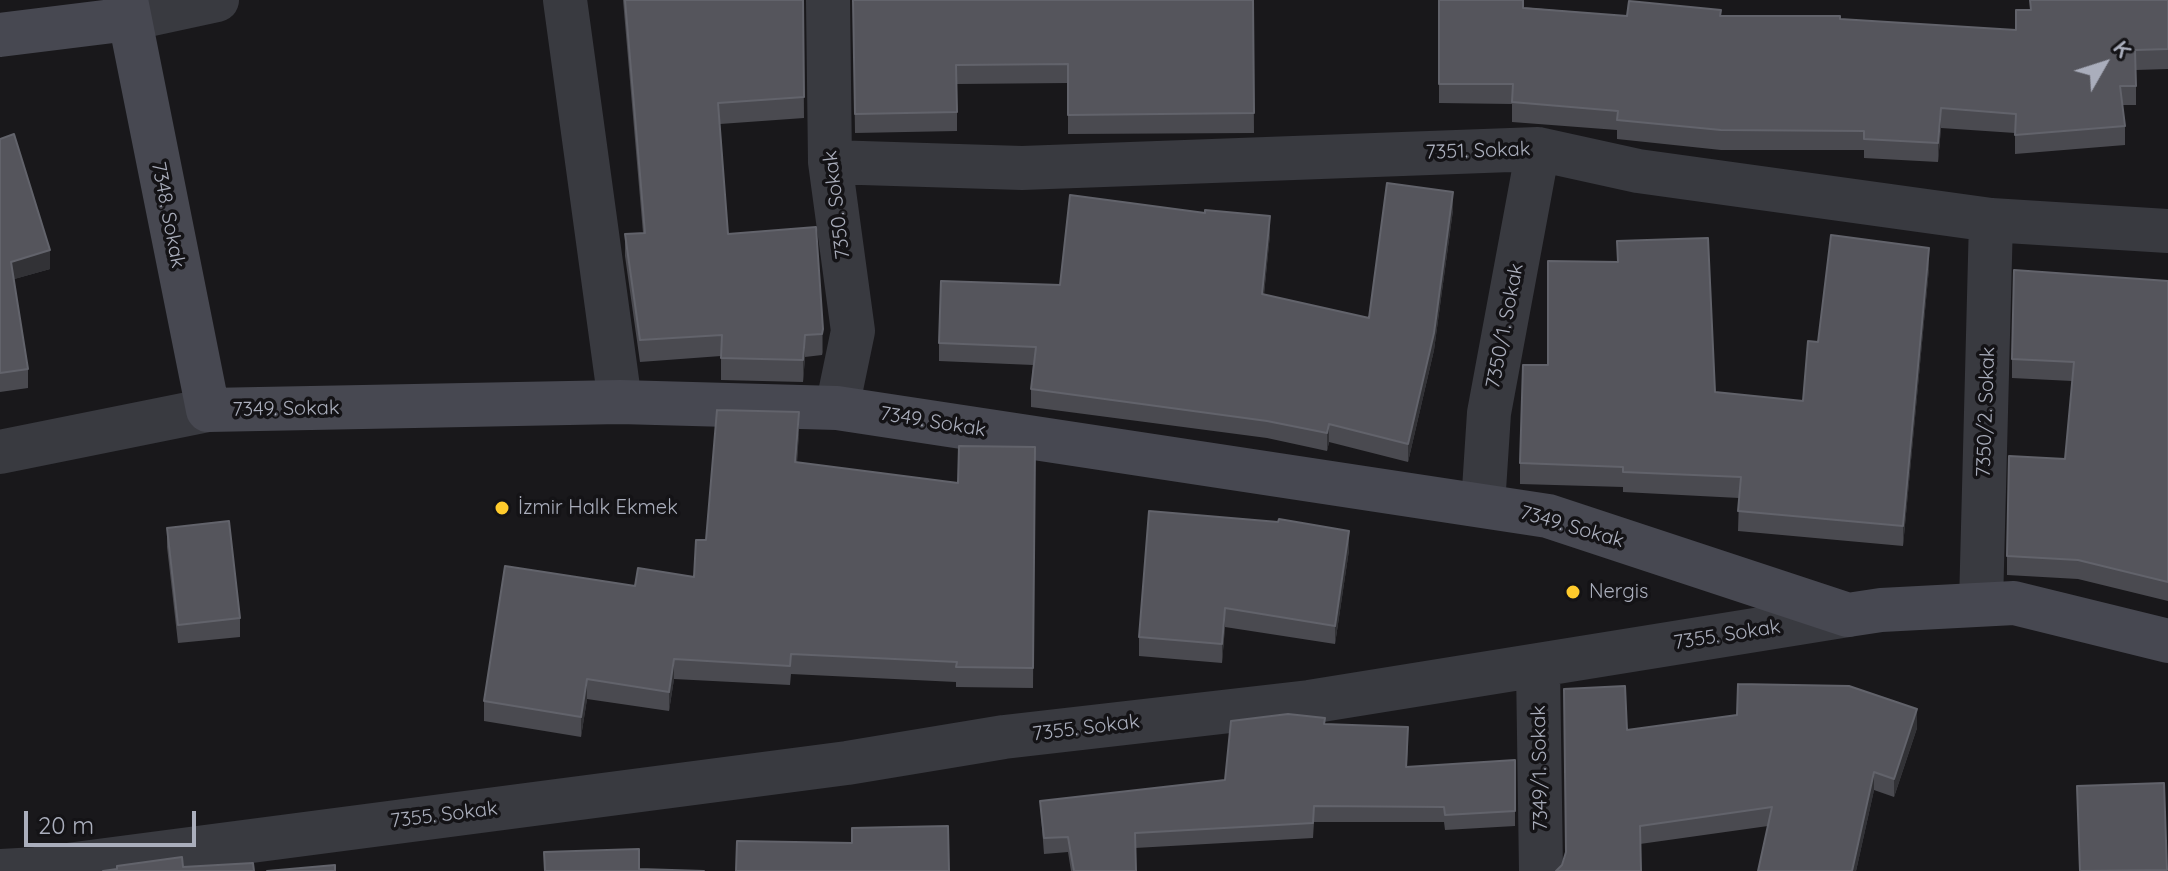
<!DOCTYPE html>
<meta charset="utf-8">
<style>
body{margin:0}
#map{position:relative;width:2168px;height:871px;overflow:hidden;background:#19181b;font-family:Quicksand,sans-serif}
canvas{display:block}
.north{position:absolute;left:2064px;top:24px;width:80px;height:80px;-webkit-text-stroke:6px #141316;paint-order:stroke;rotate:51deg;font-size:22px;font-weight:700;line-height:32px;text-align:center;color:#aaaebc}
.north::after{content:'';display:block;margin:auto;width:28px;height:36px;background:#aaaebc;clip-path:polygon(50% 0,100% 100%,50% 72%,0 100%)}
.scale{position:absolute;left:24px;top:811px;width:172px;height:36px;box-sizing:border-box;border:4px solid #aaaebc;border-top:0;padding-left:10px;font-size:24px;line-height:28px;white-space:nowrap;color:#aaaebc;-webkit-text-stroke:6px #141316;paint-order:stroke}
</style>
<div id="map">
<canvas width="2168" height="871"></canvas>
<div class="north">K</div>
<div class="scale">20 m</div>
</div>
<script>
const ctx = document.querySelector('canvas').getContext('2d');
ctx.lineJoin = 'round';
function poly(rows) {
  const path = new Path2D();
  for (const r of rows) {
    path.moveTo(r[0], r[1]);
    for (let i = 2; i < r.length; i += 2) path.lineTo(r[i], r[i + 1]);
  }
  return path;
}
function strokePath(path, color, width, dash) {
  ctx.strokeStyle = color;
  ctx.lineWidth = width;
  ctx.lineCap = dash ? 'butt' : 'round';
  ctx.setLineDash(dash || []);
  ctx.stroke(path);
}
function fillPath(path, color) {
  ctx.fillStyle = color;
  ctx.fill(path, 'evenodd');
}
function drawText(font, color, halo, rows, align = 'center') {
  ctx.font = font + ' Quicksand,sans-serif';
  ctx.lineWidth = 7;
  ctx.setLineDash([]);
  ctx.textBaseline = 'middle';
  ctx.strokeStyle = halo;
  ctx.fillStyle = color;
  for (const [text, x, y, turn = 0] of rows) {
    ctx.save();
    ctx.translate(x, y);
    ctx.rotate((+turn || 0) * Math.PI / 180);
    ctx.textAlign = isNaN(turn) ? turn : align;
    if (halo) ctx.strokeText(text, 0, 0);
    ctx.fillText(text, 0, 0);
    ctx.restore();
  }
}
strokePath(poly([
 [565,0,620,402],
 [828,0,830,162,853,331,837,408],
 [129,19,217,0],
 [830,162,1022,168,1538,149,1638,171,1991,220,2168,231],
 [0,452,208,410],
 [1483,505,1489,413,1538,149],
 [1981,604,1991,220],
 [1538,666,1541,871],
 [0,871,37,869,847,763,1004,737,1309,702,1848,615]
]), '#393a40', 44);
strokePath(poly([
 [126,0,208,410,620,402,837,408,1548,516,1848,615,1881,610,2014,603,2168,641],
 [0,35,129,19]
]), '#474851', 44);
fillPath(poly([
 [623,0,803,0,804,118,720,124,728,234,816,227,823,350,822,355,805,357,803,382,721,380,721,356,640,362,625,256,625,234,643,233],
 [853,0,1253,0,1254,133,1068,134,1068,83,957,84,957,131,855,133],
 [1439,0,1627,16,1721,16,1840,19,2016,30,2030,10,2168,0,2168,69,2136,70,2136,105,2122,105,2125,126,2125,145,2015,154,2015,133,1941,128,1938,162,1864,158,1864,150,1721,150,1617,139,1617,130,1512,122,1512,104,1439,103],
 [0,139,50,269,14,279,28,369,28,388,0,392],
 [1453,210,1434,350,1408,462,1329,442,1327,451,1267,438,1031,407,1031,389,1033,365,939,361,939,343,1060,285,1270,234,1264,295,1369,318],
 [1617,241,1715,392,1803,401,1818,342,1929,268,1903,546,1738,531,1739,498,1623,492,1623,487,1520,484,1520,463,1548,365,1617,262],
 [2168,281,2168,601,2078,579,2007,575,2007,556,2065,459,2072,381,2012,378,2012,359],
 [799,432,797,463,958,483,1035,447,1033,688,956,687,956,682,791,674,790,685,674,679,669,711,587,699,581,737,484,721,484,701,635,586,694,577,706,540],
 [167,528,240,618,240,637,178,643,167,547],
 [1349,550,1335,644,1225,627,1222,663,1139,656,1139,637],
 [1325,724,1408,742,1407,767,1515,760,1515,826,1445,830,1444,822,1314,822,1313,838,1135,848,1136,871,1071,871,1068,852,1044,854,1040,801,1225,780],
 [1917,728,1894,797,1874,790,1856,871,1758,871,1768,826,1640,844,1562,865,1627,730]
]), '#4a4a50');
fillPath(poly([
 [1941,108,1941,128,1938,162,1938,143],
 [1453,192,1453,210,1434,350,1408,462,1408,444],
 [1270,216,1270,234,1262,312,1262,294],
 [1929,248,1929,268,1903,546,1903,526],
 [50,250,50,269,11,280,11,262],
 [823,329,823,350,822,355,822,334],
 [805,335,805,357,803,382,803,360],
 [799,412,799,432,795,482,795,462],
 [1329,424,1329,442,1327,451,1327,433],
 [1349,531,1349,550,1335,644,1335,626],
 [1225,608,1225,627,1222,663,1222,644],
 [674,659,674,679,669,711,669,692],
 [587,679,587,699,581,737,581,717],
 [1917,709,1917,728,1894,797,1894,779],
 [1874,772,1874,790,1856,871,1852,871]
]), '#323236');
const building = poly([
 [625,0,803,0,804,97,718,103,728,234,816,227,823,329,822,334,805,335,803,360,721,358,722,335,640,340,625,234,645,233,625,0],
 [853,0,1253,0,1254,113,1068,115,1068,64,956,65,957,112,855,114,853,0],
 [1439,0,1523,0,1523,8,1627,16,1629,1,1721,10,1720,16,1840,16,1840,19,2016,30,2016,10,2031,10,2030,0,2168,0,2168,49,2135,50,2136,86,2120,86,2125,126,2015,135,2016,114,1941,108,1938,143,1864,139,1864,131,1721,130,1617,120,1618,111,1512,102,1513,84,1439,84,1439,0],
 [14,134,50,250,11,262,28,369,0,373,0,139,14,134],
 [1387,183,1453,192,1434,333,1408,444,1329,424,1327,433,1267,421,1031,389,1036,347,939,343,941,281,1060,285,1070,195,1205,213,1205,210,1270,216,1262,294,1369,318,1387,183],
 [1831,235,1929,248,1903,526,1738,511,1741,477,1623,472,1623,467,1520,463,1523,365,1548,365,1548,261,1618,262,1617,241,1708,238,1715,392,1803,401,1808,341,1818,342,1831,235],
 [2014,270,2168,281,2168,582,2078,560,2007,556,2009,456,2065,459,2074,362,2012,359,2014,270],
 [717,410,799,412,795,462,958,483,959,446,1035,447,1033,668,956,667,957,662,791,654,790,666,674,659,669,692,587,679,581,717,484,701,505,566,635,586,638,568,694,577,696,540,706,540,717,410],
 [1149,511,1278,522,1279,519,1349,531,1335,626,1225,608,1222,644,1139,637,1149,511],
 [229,521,240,618,178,625,167,528,229,521],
 [1738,684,1849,686,1917,709,1894,779,1874,772,1852,871,1758,871,1772,807,1640,826,1641,871,1556,871,1562,865,1566,852,1564,689,1625,686,1627,730,1737,715,1738,684],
 [1288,714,1325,718,1324,724,1408,727,1406,767,1515,760,1515,811,1445,815,1444,807,1314,806,1313,823,1135,833,1136,871,1074,871,1068,837,1044,838,1040,801,1225,780,1231,721,1288,714],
 [2164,783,2167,870,2080,871,2077,786,2164,783],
 [948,826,949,871,736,871,737,841,852,843,852,828,948,826],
 [639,849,639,869,704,871,545,871,544,852,639,849],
 [182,857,183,867,253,863,254,871,103,871,117,869,117,866,182,857],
 [335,865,335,871,267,871,335,865]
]);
fillPath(building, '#55555c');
strokePath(building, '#62636b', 2);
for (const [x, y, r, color] of [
 [502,508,8,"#ffcb2c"],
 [1573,592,8,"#ffcb2c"]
]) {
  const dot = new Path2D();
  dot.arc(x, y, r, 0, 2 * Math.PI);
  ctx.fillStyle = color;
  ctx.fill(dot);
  strokePath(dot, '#141316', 3);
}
drawText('20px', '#aaaebc', '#141316', [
 ["7351. Sokak",1478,151,-2],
 ["7350. Sokak",837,205,-97],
 ["7348. Sokak",168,215,79],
 ["7350/1. Sokak",1505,326,-79],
 ["7349. Sokak",286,409,-1],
 ["7350/2. Sokak",1986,412,-88],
 ["7349. Sokak",933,422,9],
 ["7349. Sokak",1572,527,16],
 ["7355. Sokak",1727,635,-9],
 ["7355. Sokak",1086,728,-7],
 ["7349/1. Sokak",1540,768,-91],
 ["7355. Sokak",444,815,-7]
]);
drawText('20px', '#aaaebc', '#141316', [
 ["İzmir Halk Ekmek",518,508],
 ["Nergis",1589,592]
], 'left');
</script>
